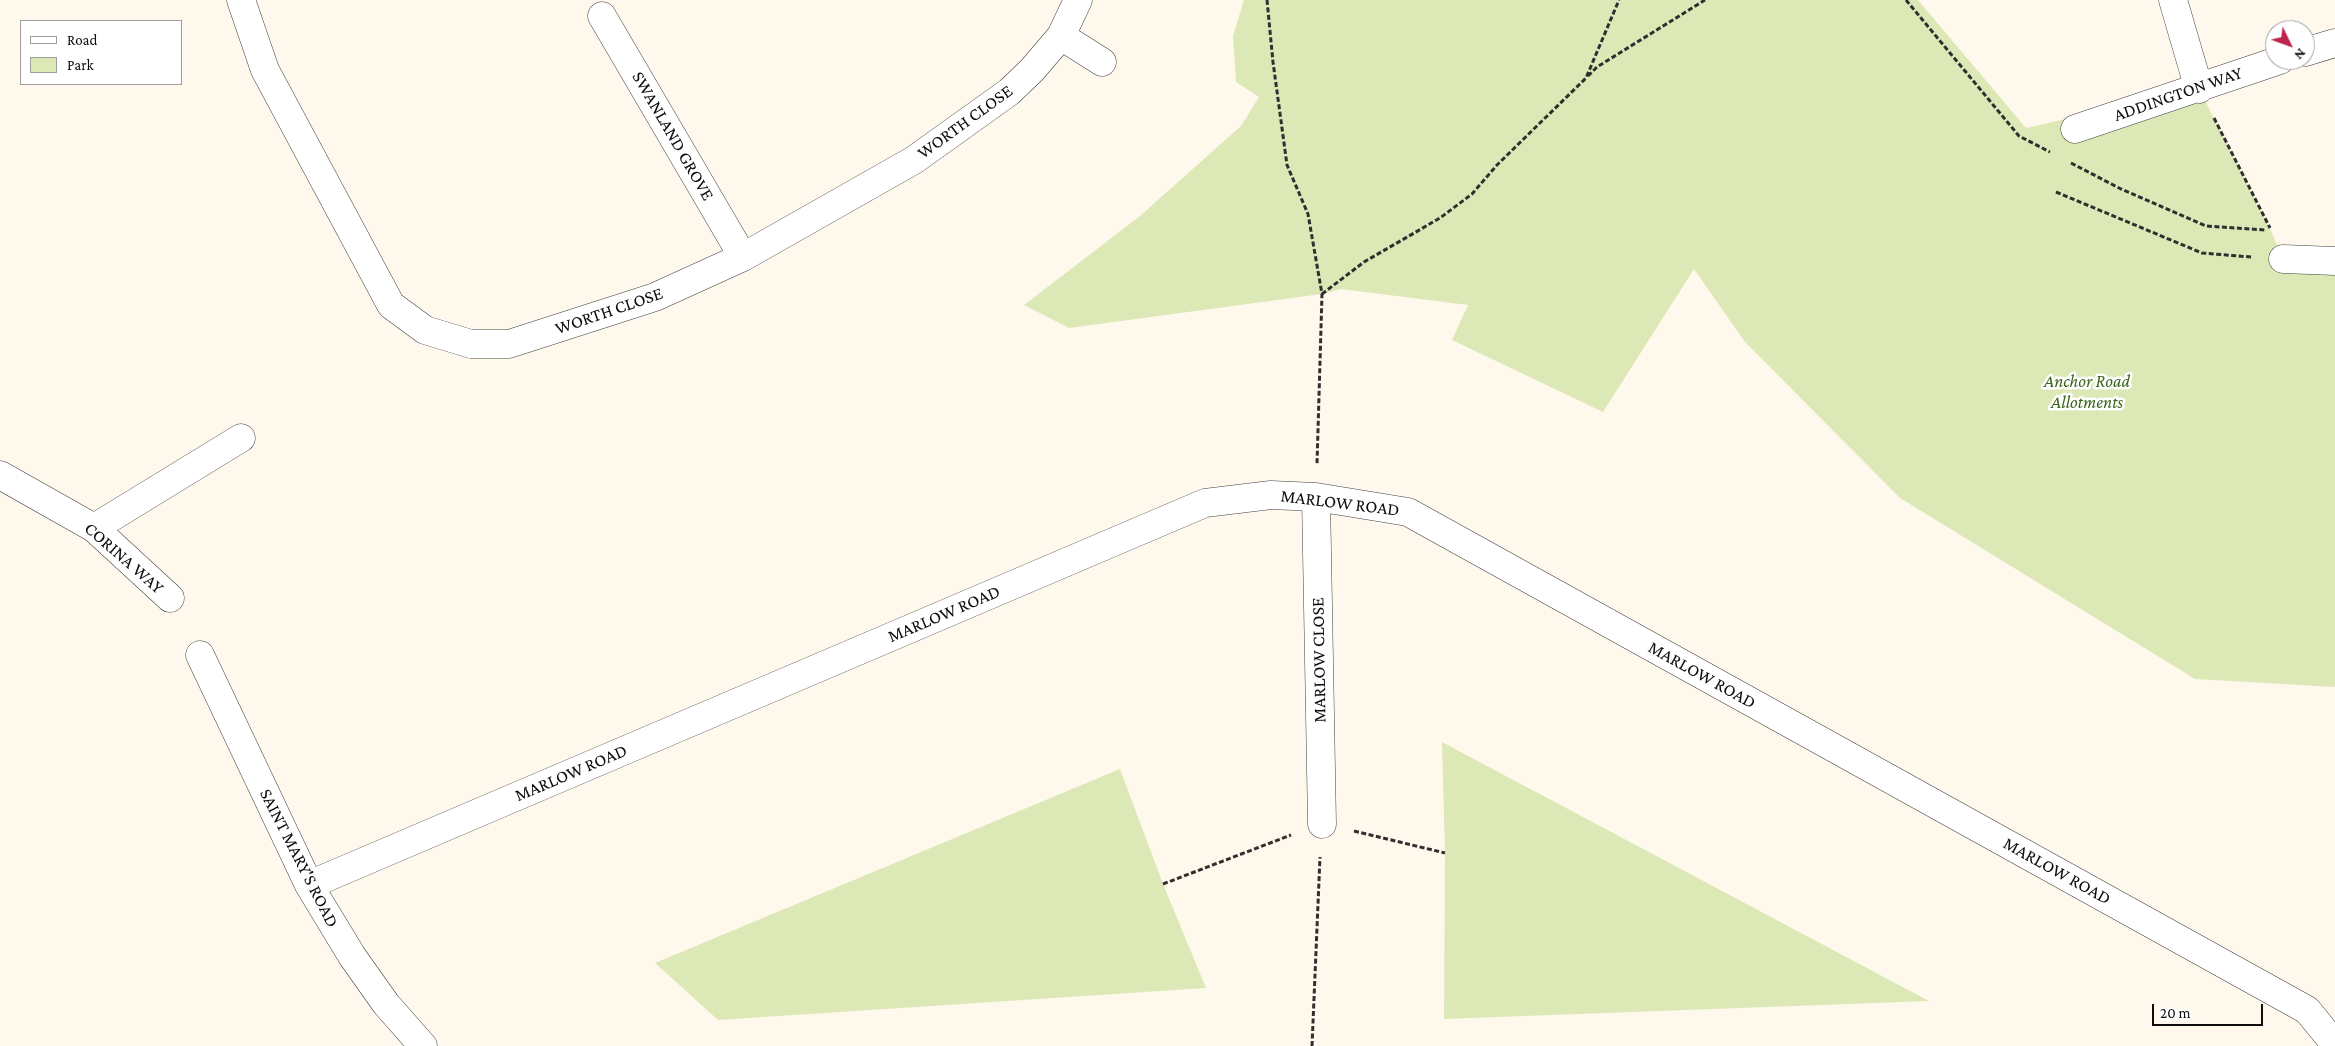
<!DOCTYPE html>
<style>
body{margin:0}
#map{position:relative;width:2335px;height:1046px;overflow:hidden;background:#fff8ed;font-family:"Crimson Pro",serif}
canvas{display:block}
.legend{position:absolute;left:20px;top:20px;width:162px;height:65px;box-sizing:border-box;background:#fff;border:1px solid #9e9e9e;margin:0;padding:6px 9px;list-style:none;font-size:15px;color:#0d0d0d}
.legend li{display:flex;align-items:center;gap:10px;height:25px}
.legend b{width:25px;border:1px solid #9e9e9e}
.north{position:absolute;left:2265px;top:20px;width:50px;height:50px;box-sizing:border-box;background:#fff;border:1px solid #9e9e9e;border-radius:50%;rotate:132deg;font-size:14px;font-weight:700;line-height:20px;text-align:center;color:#0d0d0d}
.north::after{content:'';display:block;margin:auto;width:18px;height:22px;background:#be254e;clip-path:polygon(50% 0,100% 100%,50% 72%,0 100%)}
.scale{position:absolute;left:2152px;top:1004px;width:111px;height:22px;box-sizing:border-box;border:2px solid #0d0d0d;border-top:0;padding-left:6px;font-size:15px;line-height:18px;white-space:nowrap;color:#0d0d0d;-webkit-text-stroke:4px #fff;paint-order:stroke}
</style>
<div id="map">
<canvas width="2335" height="1046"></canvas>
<ul class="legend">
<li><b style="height:6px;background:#fff"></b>Road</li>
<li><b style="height:14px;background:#dce9b7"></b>Park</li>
</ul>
<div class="north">N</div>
<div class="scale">20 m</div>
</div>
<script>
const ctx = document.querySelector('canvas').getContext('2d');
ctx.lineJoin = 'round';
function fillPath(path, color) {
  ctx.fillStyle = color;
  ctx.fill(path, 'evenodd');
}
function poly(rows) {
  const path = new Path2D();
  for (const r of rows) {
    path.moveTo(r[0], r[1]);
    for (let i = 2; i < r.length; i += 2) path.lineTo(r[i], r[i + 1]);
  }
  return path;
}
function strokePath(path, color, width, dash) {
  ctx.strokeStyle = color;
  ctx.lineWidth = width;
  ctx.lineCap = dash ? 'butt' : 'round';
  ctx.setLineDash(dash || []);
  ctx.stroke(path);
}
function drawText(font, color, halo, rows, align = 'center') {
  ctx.font = font + ' "Crimson Pro",serif';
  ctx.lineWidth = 5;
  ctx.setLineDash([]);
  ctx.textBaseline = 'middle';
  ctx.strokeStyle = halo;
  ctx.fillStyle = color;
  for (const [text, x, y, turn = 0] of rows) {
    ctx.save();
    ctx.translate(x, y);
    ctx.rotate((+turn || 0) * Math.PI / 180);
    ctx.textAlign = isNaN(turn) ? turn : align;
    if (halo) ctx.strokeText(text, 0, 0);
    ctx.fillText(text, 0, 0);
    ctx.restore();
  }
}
fillPath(poly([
 [1244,0,1918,0,2026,128,2199,89,2271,231,2283,259,2335,261,2335,687,2195,679,1900,498,1745,342,1694,269,1603,412,1452,340,1468,305,1341,289,1322,294,1069,328,1024,305,1140,216,1241,126,1259,97,1236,82,1233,36],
 [1442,742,1929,1001,1444,1019,1445,853],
 [1120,769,1163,884,1206,988,718,1020,655,963]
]), '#dce9b7');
const minor = poly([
 [241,0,265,70,391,305,425,330,471,344,509,344,655,297,743,257,914,160,1009,92,1032,70,1061,36,1078,0],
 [2173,0,2199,89],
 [602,16,743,257],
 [1061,36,1102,62],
 [2305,52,2335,43],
 [2075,129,2280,60],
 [2283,259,2335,261],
 [0,475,94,528,170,598],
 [1316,497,1322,824],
 [94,528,241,438],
 [200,655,309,885,352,956,386,1004,423,1046],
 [309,885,1205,503,1271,495,1316,497,1408,512,2307,1010,2335,1044]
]);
strokePath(minor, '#404040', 29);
strokePath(poly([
 [1267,0,1273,62,1287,165,1308,214,1322,294,1317,464],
 [1906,0,2019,136,2050,152],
 [1588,76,1597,67,1705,0],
 [2214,118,2270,228],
 [2071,163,2121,189,2206,226,2265,230],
 [2056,192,2202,253,2251,257],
 [1322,294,1364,262,1440,218,1472,194,1497,165,1586,78,1619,0],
 [1354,831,1445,853],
 [1163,884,1291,835],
 [1312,1046,1320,857]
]), '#2f2f2f', 3, [5, 2.5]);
strokePath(minor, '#fff', 28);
drawText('18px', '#0d0d0d', '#fff', [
 ["ADDINGTON WAY",2178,94,-19],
 ["WORTH CLOSE",965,122,-36],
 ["SWANLAND GROVE",673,136,60],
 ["WORTH CLOSE",609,311,-19],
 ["MARLOW ROAD",1340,503,7],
 ["CORINA WAY",124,558,41],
 ["MARLOW ROAD",944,614,-23],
 ["MARLOW CLOSE",1319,660,-91],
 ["MARLOW ROAD",1702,675,29],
 ["MARLOW ROAD",571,773,-23],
 ["SAINT MARY'S ROAD",299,858,63],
 ["MARLOW ROAD",2057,871,29]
]);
drawText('italic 18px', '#3c651d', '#fff', [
 ["Anchor Road",2087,381],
 ["Allotments",2087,402]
]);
</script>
